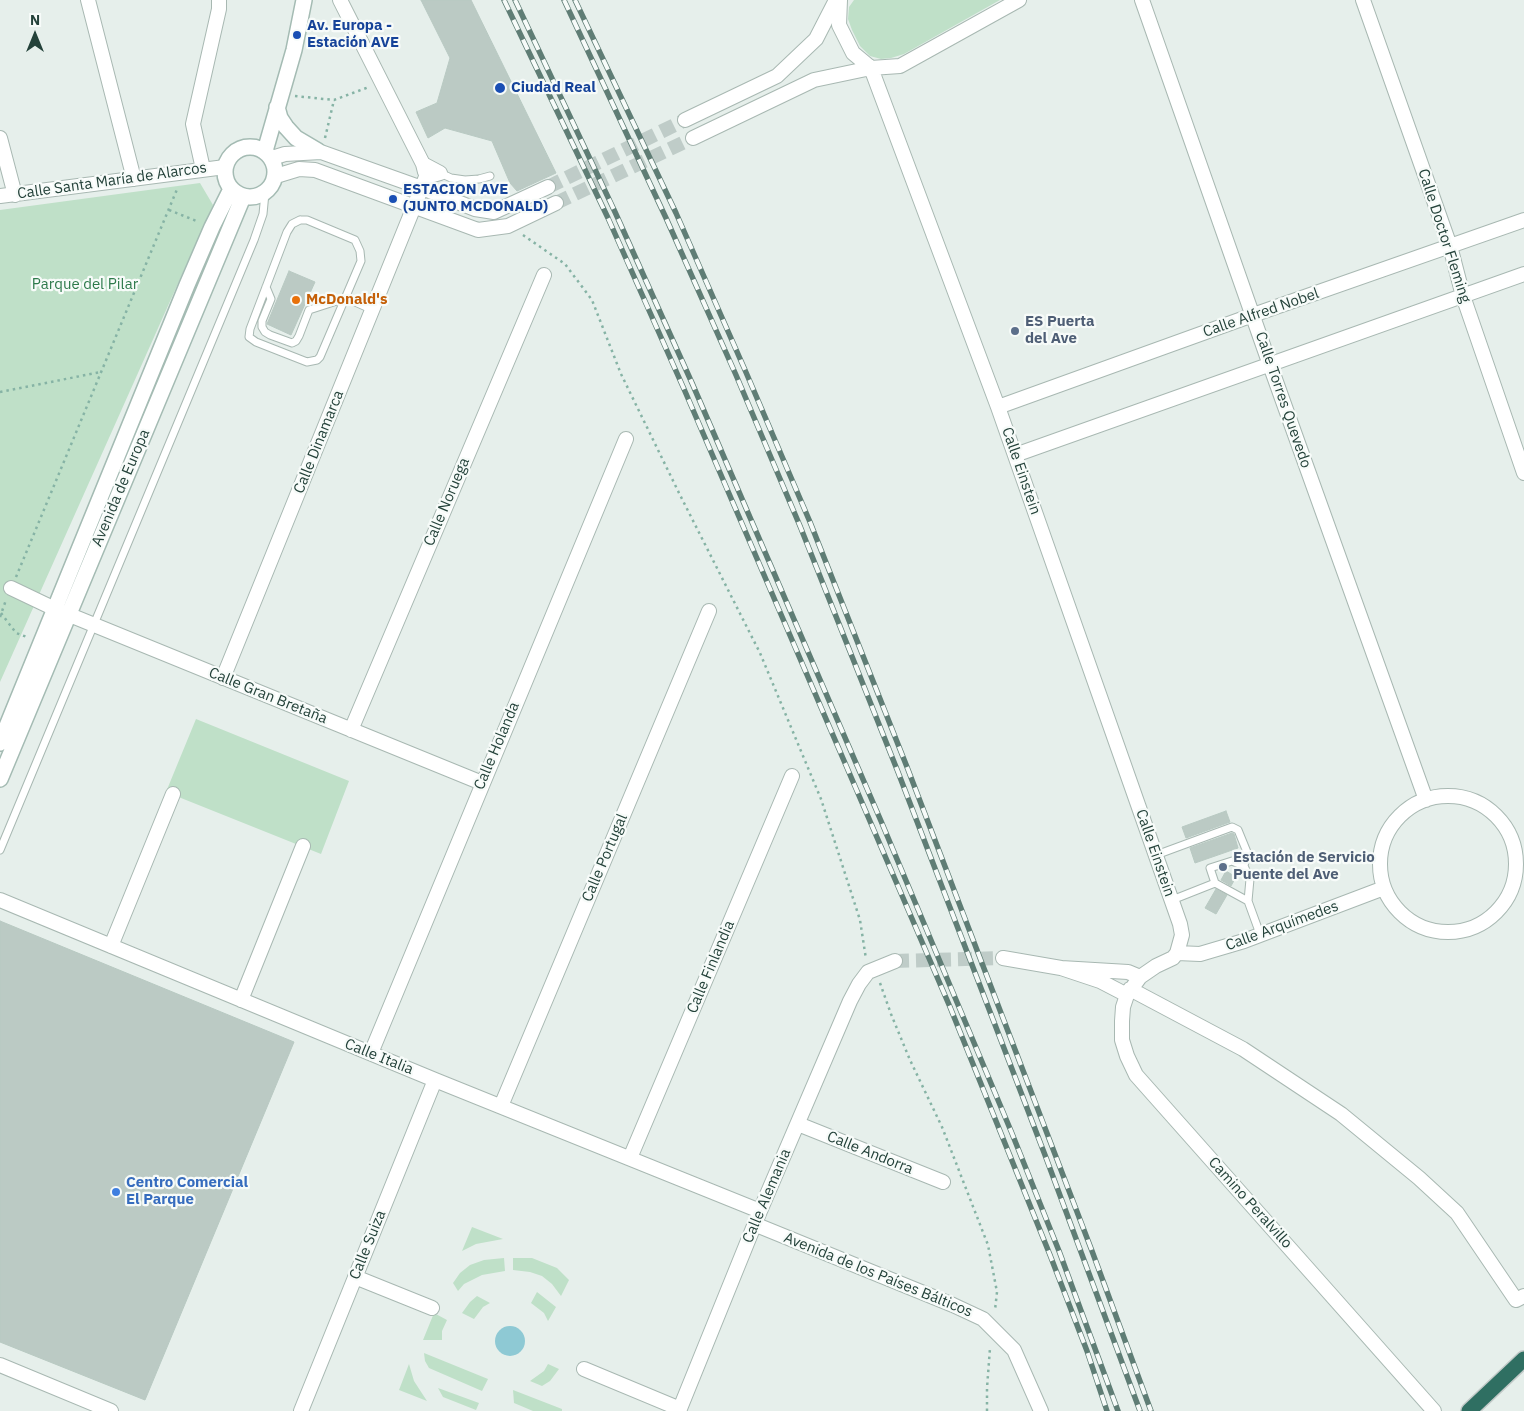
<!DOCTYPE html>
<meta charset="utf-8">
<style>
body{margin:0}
#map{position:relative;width:1524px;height:1411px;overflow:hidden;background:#e6efeb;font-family:"IBM Plex Sans",sans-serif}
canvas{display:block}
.north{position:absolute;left:10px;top:10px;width:50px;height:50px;-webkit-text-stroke:4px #f7fbf9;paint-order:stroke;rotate:0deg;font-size:14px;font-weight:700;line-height:20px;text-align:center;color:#24423a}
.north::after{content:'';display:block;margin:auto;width:18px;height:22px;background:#24423a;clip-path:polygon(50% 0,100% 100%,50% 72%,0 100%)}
</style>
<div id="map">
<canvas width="1524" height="1411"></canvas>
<div class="north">N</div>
</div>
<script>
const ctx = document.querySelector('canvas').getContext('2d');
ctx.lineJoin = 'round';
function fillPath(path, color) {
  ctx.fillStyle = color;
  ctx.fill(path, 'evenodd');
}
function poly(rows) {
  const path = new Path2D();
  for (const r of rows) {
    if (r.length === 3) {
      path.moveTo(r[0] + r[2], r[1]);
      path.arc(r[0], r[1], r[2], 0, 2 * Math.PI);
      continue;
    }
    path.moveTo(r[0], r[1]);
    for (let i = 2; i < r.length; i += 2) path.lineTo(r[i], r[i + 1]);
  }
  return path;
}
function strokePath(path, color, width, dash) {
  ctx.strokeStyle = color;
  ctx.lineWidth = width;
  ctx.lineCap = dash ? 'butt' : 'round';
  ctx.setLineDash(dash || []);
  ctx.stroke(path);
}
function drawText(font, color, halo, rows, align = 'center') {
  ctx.font = font + ' "IBM Plex Sans",sans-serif';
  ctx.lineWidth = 4.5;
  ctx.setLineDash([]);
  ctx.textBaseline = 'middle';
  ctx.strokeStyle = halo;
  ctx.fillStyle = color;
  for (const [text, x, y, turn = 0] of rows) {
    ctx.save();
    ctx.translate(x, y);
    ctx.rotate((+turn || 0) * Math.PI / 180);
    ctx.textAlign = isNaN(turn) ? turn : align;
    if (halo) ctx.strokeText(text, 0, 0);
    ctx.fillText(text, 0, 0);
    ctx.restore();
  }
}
fillPath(poly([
 [854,0,1000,0,904,54,891,58,881,59,870,56,860,46,852,30,848,19,849,7],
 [200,183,213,205,0,682,0,210],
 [196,719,349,781,321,854,166,792],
 [472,1227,503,1239,476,1244,462,1251],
 [504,1258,505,1271,482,1275,464,1284,458,1291,453,1283,460,1273,470,1265,484,1260],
 [513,1258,532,1258,557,1268,569,1280,561,1296,552,1284,542,1276,530,1272,513,1270],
 [537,1292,556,1307,548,1321,544,1313,531,1303],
 [477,1296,490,1303,483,1307,474,1319,462,1313,470,1302],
 [434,1313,447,1320,442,1331,442,1340,423,1340],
 [424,1353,488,1379,482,1391,429,1368,425,1361],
 [409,1364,414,1381,427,1401,399,1390],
 [548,1364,559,1369,550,1381,542,1386,530,1381,544,1371],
 [438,1388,479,1403,476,1410,443,1397],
 [513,1390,562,1409,562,1411,533,1411,514,1403]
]), '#bfe0c8');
fillPath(poly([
 [510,1341,15]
]), '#8ec9d4');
const building = poly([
 [421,0,471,0,556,173,517,191,510,183,492,141,445,128,428,138,416,112,437,103,450,58,421,0],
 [289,271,315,282,291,335,267,324,289,271],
 [1226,811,1230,822,1186,838,1182,827,1226,811],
 [1232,833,1234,834,1238,848,1195,863,1190,848,1232,833],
 [1226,871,1236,877,1231,886,1221,880,1226,871],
 [1216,889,1227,895,1216,914,1205,908,1216,889],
 [0,921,294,1042,145,1400,0,1342,0,921]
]);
fillPath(building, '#bbcac4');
strokePath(building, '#b8c9c2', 1);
strokePath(poly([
 [548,187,685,120],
 [556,203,693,138],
 [895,961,1003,958]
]), '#bfccc8', 14, [14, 7]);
const lane = poly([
 [440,173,451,178,465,180,479,179,490,176],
 [300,220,307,220,355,240,360,251,361,261,320,357,317,360,307,362,256,342,249,337,250,329,287,232,292,224,300,220],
 [266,287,271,299,262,321,262,327,265,332,270,335,292,343,296,341,299,336,309,310,346,298,373,310],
 [0,850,254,240,263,214,265,193],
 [1156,855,1232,827,1238,830,1247,852,1244,866],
 [1215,883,1210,868,1232,861,1244,866,1250,879,1248,901],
 [1172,900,1215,883,1248,901,1260,934]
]);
const street = poly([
 [88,0,134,179],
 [340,0,423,164,425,172],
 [840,0,839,25,853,53,871,68,998,407,1180,924,1182,935,1177,953,1173,958,1156,966,1140,977,1127,995,1123,1007,1122,1021,1122,1040,1127,1056,1136,1075,1434,1411],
 [1142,0,1270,365,1426,800],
 [1363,0,1450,246,1463,296,1524,473],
 [685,120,777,76,816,39,836,0],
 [0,138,15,195],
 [693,138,814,80,871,68,900,66,1019,0],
 [272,158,285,154,321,152,422,188,475,209,494,212,548,187],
 [203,169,193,124,219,9,219,0],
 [276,176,299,169,315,170,478,230,508,226,556,203],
 [0,196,225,167],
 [998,407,1253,315,1524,220],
 [1015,455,1524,274],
 [11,588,55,609,482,783],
 [223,678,426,177,440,173,423,164],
 [351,730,544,275],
 [1448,864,68],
 [0,900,435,1080,760,1211],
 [111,946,173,794],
 [1177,953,1200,954,1244,941,1384,888],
 [1003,958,1061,968],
 [1130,989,1243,1049,1341,1114,1419,1178,1457,1213,1516,1300,1524,1296],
 [1127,995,1100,981,1061,968,1128,972,1140,977],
 [241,1000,303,846],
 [371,1053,626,439],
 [501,1106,709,611],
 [798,1124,943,1182],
 [630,1158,792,776],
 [754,1224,953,1305,983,1319,1014,1350,1041,1411],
 [355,1277,432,1308],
 [0,1365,111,1411],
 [584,1369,680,1409],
 [301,1411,435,1080],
 [679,1411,760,1211,850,1001,859,984,868,972,895,961]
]);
const secondary = poly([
 [277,107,280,118,286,127,296,138,318,151],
 [250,172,25],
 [265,151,294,50,304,0],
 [0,743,187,285,212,227,231,189],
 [0,779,243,197]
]);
const highway = poly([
 [1469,1411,1524,1359]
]);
strokePath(lane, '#a8b8b2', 9);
strokePath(street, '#a8b8b2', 16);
strokePath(secondary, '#a4bbb3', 18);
strokePath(highway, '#c2cac8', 18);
strokePath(poly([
 [295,96,334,100,369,87],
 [325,138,334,100],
 [169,210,199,222],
 [523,235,565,264,592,300,621,374,679,493,760,653,821,799,860,920,866,959],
 [0,392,101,372],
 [16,577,178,187],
 [1,613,16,633,27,637],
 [0,617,6,600],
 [880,983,891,1014,910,1060,942,1127,988,1245,997,1292,995,1310],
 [987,1411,987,1388,990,1348]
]), '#86b3a5', 2.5, [2.5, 4]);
strokePath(lane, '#fff', 7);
strokePath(street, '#fff', 14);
strokePath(secondary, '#fff', 15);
strokePath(highway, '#2f6f62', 15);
const rail = poly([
 [504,0,608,218,684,389,950,1007,1050,1255,1087,1351,1107,1411],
 [515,0,615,212,692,383,881,821,1011,1131,1059,1251,1118,1411],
 [564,0,666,218,736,375,800,526,898,772,1045,1155,1140,1411],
 [575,0,676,213,745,370,810,522,907,767,1092,1251,1151,1411]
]);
strokePath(rail, '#5f7d75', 5.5);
strokePath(rail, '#f7fbf9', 4, [11]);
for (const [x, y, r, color] of [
 [297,35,5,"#1a4fb4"],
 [500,88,6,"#1a4fb4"],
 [393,199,5,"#1a4fb4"],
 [296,300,5,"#e8710a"],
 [1015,331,5,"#5c6f8a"],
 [1223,867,5,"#5c6f8a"],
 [116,1192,5,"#3f7fe0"]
]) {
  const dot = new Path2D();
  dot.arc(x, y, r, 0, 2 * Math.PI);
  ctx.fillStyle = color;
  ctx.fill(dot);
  strokePath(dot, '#f7fbf9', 2);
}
drawText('bold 15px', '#164399', '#f7fbf9', [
 ["Av. Europa -",307,26],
 ["Estación AVE",307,43],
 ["Ciudad Real",511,88],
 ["ESTACION AVE",403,190],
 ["(JUNTO MCDONALD)",403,207]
], 'left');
drawText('15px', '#24423a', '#f7fbf9', [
 ["Calle Santa María de Alarcos",112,181,-8],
 ["Calle Doctor Fleming",1444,236,72],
 ["Calle Alfred Nobel",1261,313,-19],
 ["Calle Torres Quevedo",1283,400,71],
 ["Calle Dinamarca",319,442,-68],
 ["Calle Einstein",1021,471,71],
 ["Avenida de Europa",121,488,-67],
 ["Calle Noruega",447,502,-67],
 ["Calle Gran Bretaña",268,696,22],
 ["Calle Holanda",497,746,-67],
 ["Calle Einstein",1155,853,71],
 ["Calle Portugal",605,858,-67],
 ["Calle Arquímedes",1282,926,-20],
 ["Calle Finlandia",711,967,-67],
 ["Calle Italia",379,1057,22],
 ["Calle Andorra",870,1153,22],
 ["Calle Alemania",767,1196,-67],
 ["Camino Peralvillo",1250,1203,48],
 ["Calle Suiza",368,1245,-68],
 ["Avenida de los Países Bálticos",878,1275,22]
]);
drawText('15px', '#2d7a4b', '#f7fbf9', [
 ["Parque del Pilar",85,285]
]);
drawText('bold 15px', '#c56008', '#f7fbf9', [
 ["McDonald's",306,300]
], 'left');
drawText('bold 15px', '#4e5e75', '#f7fbf9', [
 ["ES Puerta",1025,322],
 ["del Ave",1025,339],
 ["Estación de Servicio",1233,858],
 ["Puente del Ave",1233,875]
], 'left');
drawText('bold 15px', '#366cbe', '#f7fbf9', [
 ["Centro Comercial",126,1183],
 ["El Parque",126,1200]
], 'left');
</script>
